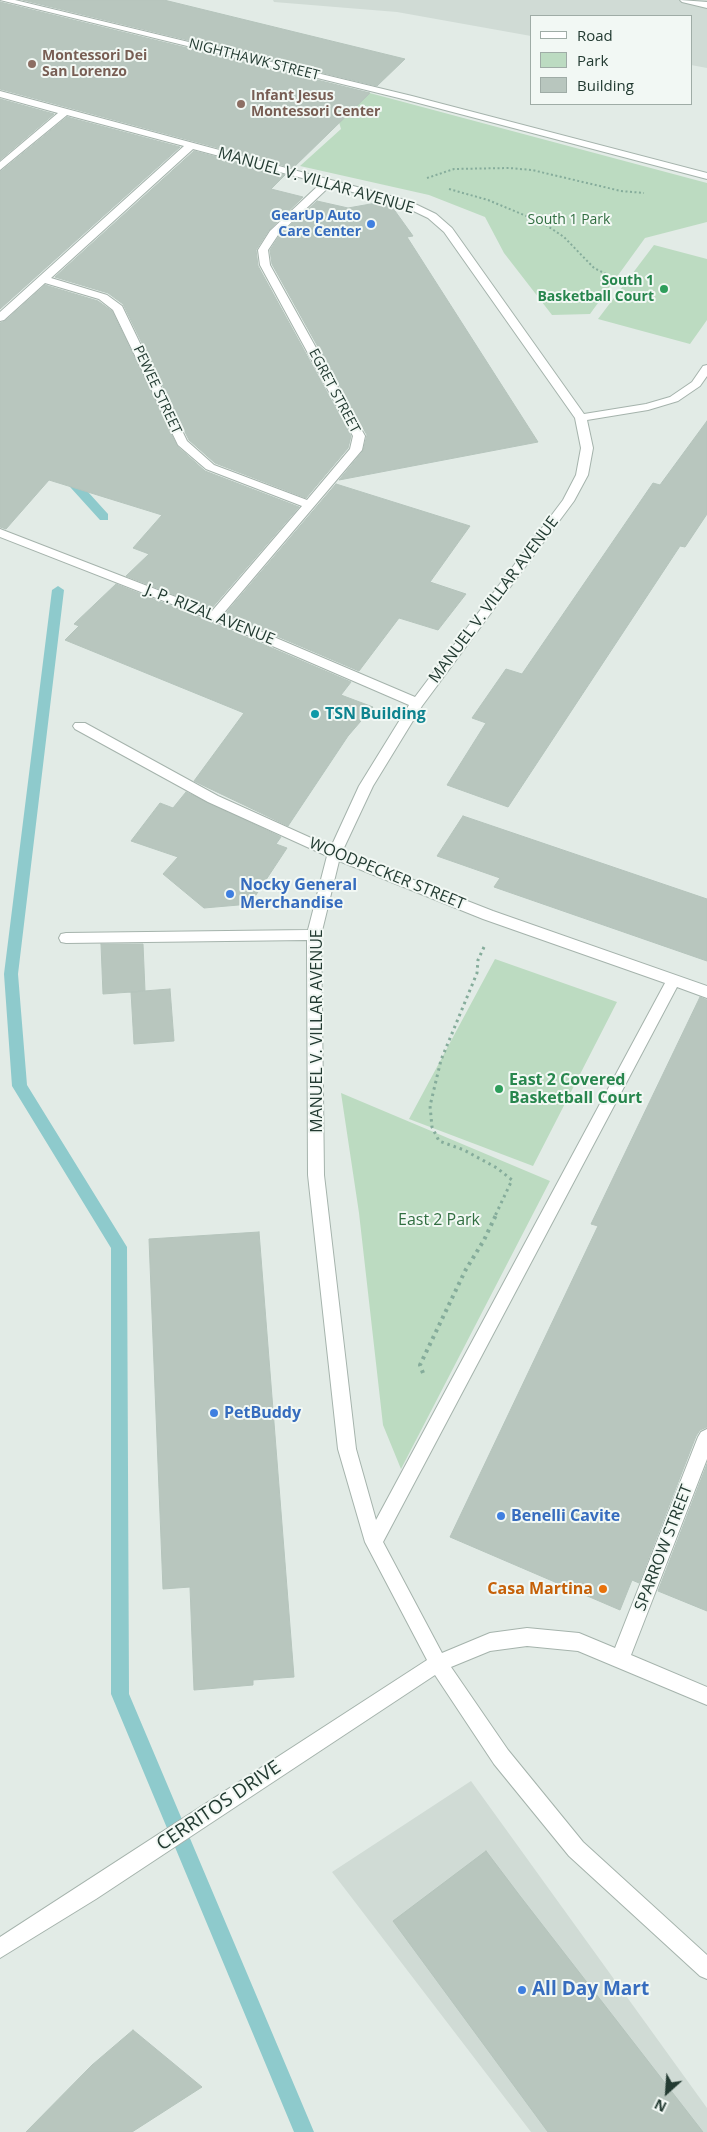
<!DOCTYPE html>
<style>
body{margin:0}
#map{position:relative;width:707px;height:2132px;overflow:hidden;background:#e2ebe6;font-family:"Open Sans",sans-serif}
canvas{display:block}
.legend{position:absolute;left:530px;top:15px;width:162px;height:90px;box-sizing:border-box;background:#f2f8f4;border:1px solid #9faca6;margin:0;padding:6px 9px;list-style:none;font-size:15px;color:#233b32}
.legend li{display:flex;align-items:center;gap:10px;height:25px}
.legend b{width:25px;border:1px solid #9faca6}
.north{position:absolute;left:642px;top:2067px;width:50px;height:50px;-webkit-text-stroke:4px #f2f8f4;paint-order:stroke;rotate:206deg;font-size:14px;font-weight:700;line-height:20px;text-align:center;color:#233b32}
.north::after{content:'';display:block;margin:auto;width:18px;height:22px;background:#233b32;clip-path:polygon(50% 0,100% 100%,50% 72%,0 100%)}
</style>
<div id="map">
<canvas width="707" height="2132"></canvas>
<ul class="legend">
<li><b style="height:6px;background:#fff"></b>Road</li>
<li><b style="height:14px;background:#bcdbc1"></b>Park</li>
<li><b style="height:14px;background:#b8c6be"></b>Building</li>
</ul>
<div class="north">N</div>
</div>
<script>
const ctx = document.querySelector('canvas').getContext('2d');
ctx.lineJoin = 'round';
function fillPath(path, color) {
  ctx.fillStyle = color;
  ctx.fill(path, 'evenodd');
}
function poly(rows) {
  const path = new Path2D();
  for (const r of rows) {
    path.moveTo(r[0], r[1]);
    for (let i = 2; i < r.length; i += 2) path.lineTo(r[i], r[i + 1]);
  }
  return path;
}
function strokePath(path, color, width, dash) {
  ctx.strokeStyle = color;
  ctx.lineWidth = width;
  ctx.lineCap = dash ? 'butt' : 'round';
  ctx.setLineDash(dash || []);
  ctx.stroke(path);
}
function drawText(font, color, halo, rows, align = 'center') {
  ctx.font = font + ' "Open Sans",sans-serif';
  ctx.lineWidth = 4;
  ctx.setLineDash([]);
  ctx.textBaseline = 'middle';
  ctx.strokeStyle = halo;
  ctx.fillStyle = color;
  for (const [text, x, y, turn = 0] of rows) {
    ctx.save();
    ctx.translate(x, y);
    ctx.rotate((+turn || 0) * Math.PI / 180);
    ctx.textAlign = isNaN(turn) ? turn : align;
    if (halo) ctx.strokeText(text, 0, 0);
    ctx.fillText(text, 0, 0);
    ctx.restore();
  }
}
fillPath(poly([
 [273,0,707,0,707,68,691,65,691,16,531,16,531,36,397,12,274,2],
 [471,1781,707,2108,707,2132,531,2132,332,1872]
]), '#d0dbd5');
fillPath(poly([
 [366,92,707,183,707,222,645,238,590,314,552,315,504,253,485,217,429,195,300,166,341,129,339,122],
 [654,245,707,259,707,320,690,344,598,319],
 [495,959,617,1002,533,1166,409,1119],
 [341,1093,550,1181,401,1469,383,1425,359,1213]
]), '#bcdbc1');
fillPath(poly([
 [65,470,69,471,108,514,108,520,100,520,61,477,61,471,65,470],
 [58,586,64,590,18,974,27,1085,127,1247,129,1694,314,2132,294,2132,111,1694,111,1248,12,1086,4,974,52,590,58,586]
]), '#8ecacc');
const building = poly([
 [23,0,164,0,405,59,377,86,23,0],
 [0,2,370,93,293,168,0,89,0,2],
 [0,99,54,114,0,160,0,99],
 [67,117,180,147,0,309,0,172,67,117],
 [194,151,285,175,271,189,303,197,269,230,256,250,258,266,351,436,348,448,306,498,215,463,189,440,123,304,108,293,55,277,194,151],
 [317,201,348,208,382,202,390,204,413,236,407,237,538,442,339,480,363,451,367,435,272,264,270,250,279,236,317,201],
 [45,285,98,301,112,311,177,446,205,471,299,507,211,609,126,576,149,554,133,548,162,515,49,480,6,529,0,527,0,323,5,321,45,285],
 [707,421,707,514,685,547,680,546,508,807,447,785,486,723,472,718,506,669,522,674,653,483,660,485,707,421],
 [336,484,470,526,430,582,466,594,438,630,399,618,359,671,225,614,336,484],
 [116,584,209,621,351,682,341,695,373,707,348,736,288,826,194,781,244,713,65,640,79,626,74,624,116,584],
 [186,792,281,837,276,844,287,848,250,904,204,908,163,874,178,857,131,841,160,803,173,808,186,792],
 [463,816,707,899,707,961,494,887,500,878,437,856,463,816],
 [101,944,143,944,145,991,103,994,101,944],
 [170,989,174,1041,134,1044,131,992,170,989],
 [700,997,707,1000,707,1427,700,1430,696,1436,639,1583,632,1580,620,1610,450,1537,598,1226,591,1224,700,997],
 [259,1232,294,1677,253,1680,253,1685,194,1690,190,1587,163,1589,149,1239,259,1232],
 [707,1464,707,1611,658,1591,707,1464],
 [486,1851,520,1896,703,2132,548,2132,393,1921,486,1851],
 [133,2030,202,2087,132,2132,26,2132,92,2065,133,2030]
]);
fillPath(building, '#b8c6be');
strokePath(building, '#b5c4bc', 1);
const minor = poly([
 [0,0,15,0,412,96,707,173,707,179,407,100,0,0],
 [680,0,707,2,707,8,682,2,680,0],
 [0,91,409,201,436,214,452,228,584,414,646,404,670,397,692,382,703,366,707,365,707,376,700,386,678,401,648,410,587,420,593,448,588,475,574,501,422,706,373,786,342,852,493,911,707,986,707,998,677,987,383,1542,442,1653,490,1633,527,1628,579,1633,615,1648,698,1437,701,1432,707,1429,707,1459,631,1655,707,1687,707,1705,578,1651,527,1646,490,1651,451,1667,508,1750,583,1842,707,1955,707,1979,700,1976,569,1856,494,1764,435,1675,96,1899,0,1958,0,1937,427,1660,365,1542,338,1449,308,1175,307,940,66,943,61,942,59,938,61,934,66,933,308,930,327,856,208,802,75,729,73,726,75,723,85,723,218,796,331,847,359,786,409,705,210,619,0,537,0,529,212,611,302,506,206,469,178,445,113,310,99,299,45,283,4,320,0,321,0,312,184,146,67,115,0,170,0,162,58,113,0,97,0,91],
 [193,149,321,183,270,231,258,250,260,265,353,436,350,449,307,500,214,465,187,441,122,306,107,295,51,278,193,149],
 [330,186,401,205,428,218,444,232,575,418,581,448,576,475,563,500,415,697,222,615,362,450,365,436,270,265,268,250,278,235,330,186],
 [339,861,483,919,665,983,376,1520,356,1449,324,1175,321,935,339,861]
]);
strokePath(minor, '#a5b3ac', 2);
strokePath(poly([
 [427,178,454,169,509,168,532,170,621,191,644,193],
 [449,189,488,200,543,223,564,237,594,268,608,275]
]), '#85ac9b', 2, [2, 2.5]);
strokePath(poly([
 [484,947,478,960,477,973,441,1060,430,1106,432,1127,439,1141,464,1150,497,1168,512,1180,495,1216]
]), '#85ac9b', 3, [2.5, 4]);
strokePath(poly([
 [423,1373,420,1365,465,1271,484,1240,496,1215]
]), '#85ac9b', 4, [3, 4.5]);
fillPath(minor, '#fff');
for (const [x, y, r, color] of [
 [32,64,5,"#8d6e63"],
 [241,104,5,"#8d6e63"],
 [371,224,5,"#3f7fe0"],
 [664,289,5,"#2e9e5b"],
 [315,714,5,"#0f9aa8"],
 [230,894,5,"#3f7fe0"],
 [499,1089,5,"#2e9e5b"],
 [214,1413,5,"#3f7fe0"],
 [501,1516,5,"#3f7fe0"],
 [603,1589,5,"#e8710a"],
 [522,1990,5,"#3f7fe0"]
]) {
  const dot = new Path2D();
  dot.arc(x, y, r, 0, 2 * Math.PI);
  ctx.fillStyle = color;
  ctx.fill(dot);
  strokePath(dot, '#f2f8f4', 2);
}
drawText('bold 14px', '#785e54', '#f2f8f4', [
 ["Montessori Dei",42,56],
 ["San Lorenzo",42,72],
 ["Infant Jesus",251,96],
 ["Montessori Center",251,112]
], 'left');
drawText('14px', '#233b32', '#f2f8f4', [
 ["NIGHTHAWK STREET",254,60,14],
 ["PEWEE STREET",157,390,65],
 ["EGRET STREET",334,391,62]
]);
drawText('bold 14px', '#366cbe', '#f2f8f4', [
 ["GearUp Auto",361,216],
 ["Care Center",361,232]
], 'right');
drawText('14px', '#316e41', '#f2f8f4', [
 ["South 1 Park",569,220]
]);
drawText('bold 14px', '#27864d', '#f2f8f4', [
 ["South 1",654,281],
 ["Basketball Court",654,297]
], 'right');
drawText('16px', '#233b32', '#f2f8f4', [
 ["MANUEL V. VILLAR AVENUE",316,181,16],
 ["MANUEL V. VILLAR AVENUE",494,600,-53],
 ["J. P. RIZAL AVENUE",210,615,22],
 ["WOODPECKER STREET",387,874,22],
 ["MANUEL V. VILLAR AVENUE",317,1031,-90],
 ["SPARROW STREET",664,1548,-69]
]);
drawText('bold 16px', '#0d838f', '#f2f8f4', [
 ["TSN Building",325,714]
], 'left');
drawText('bold 16px', '#366cbe', '#f2f8f4', [
 ["Nocky General",240,885],
 ["Merchandise",240,903],
 ["PetBuddy",224,1413],
 ["Benelli Cavite",511,1516]
], 'left');
drawText('bold 16px', '#27864d', '#f2f8f4', [
 ["East 2 Covered",509,1080],
 ["Basketball Court",509,1098]
], 'left');
drawText('16px', '#316e41', '#f2f8f4', [
 ["East 2 Park",439,1220]
]);
drawText('bold 16px', '#c56008', '#f2f8f4', [
 ["Casa Martina",593,1589]
], 'right');
drawText('19px', '#233b32', '#f2f8f4', [
 ["CERRITOS DRIVE",219,1806,-34]
]);
drawText('bold 19px', '#366cbe', '#f2f8f4', [
 ["All Day Mart",532,1990]
], 'left');
</script>
